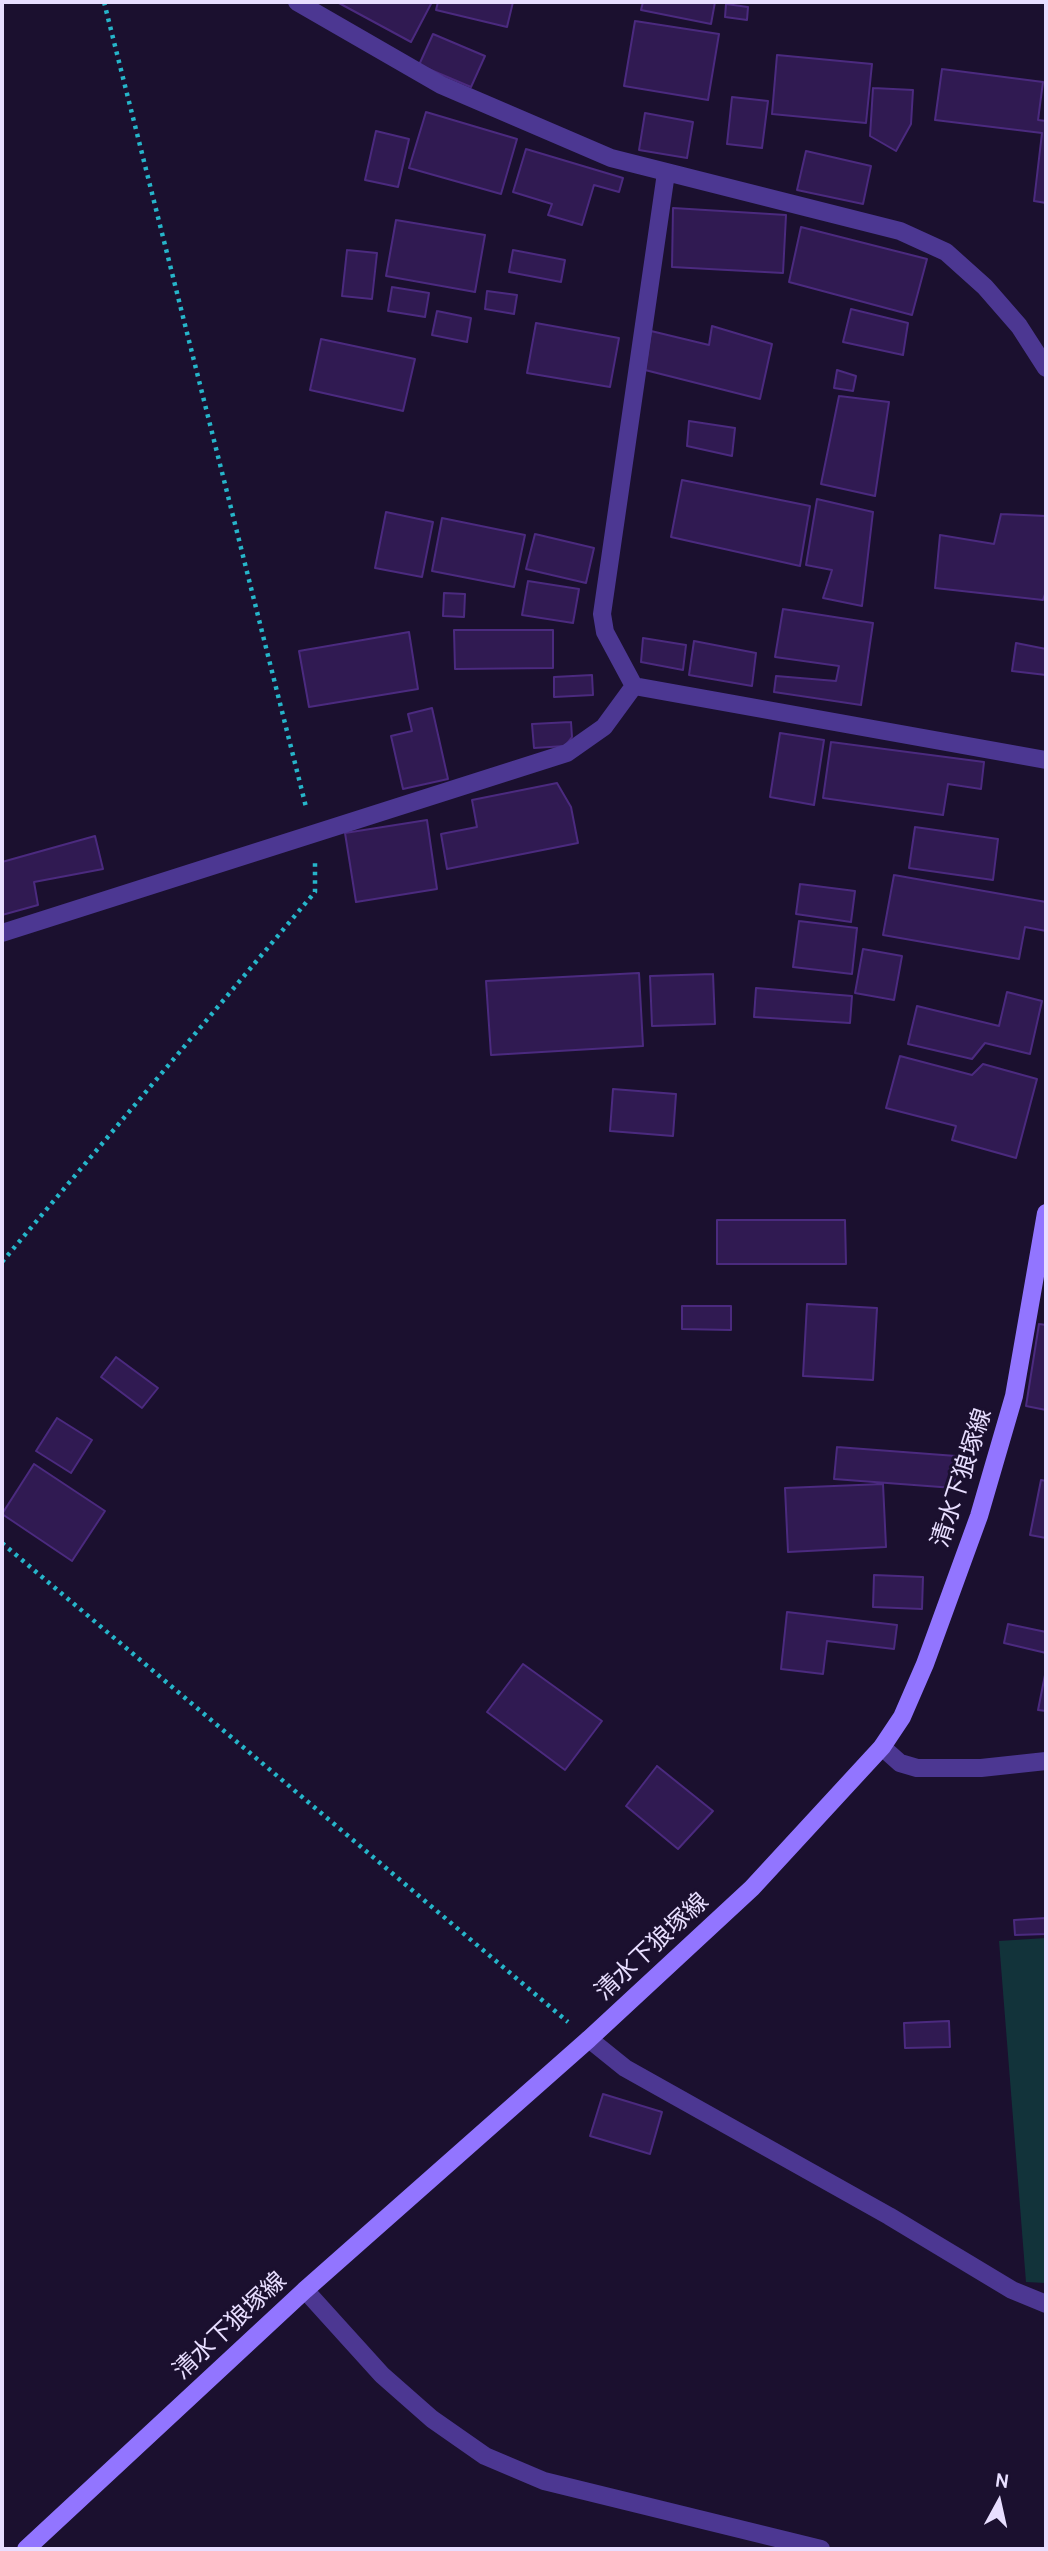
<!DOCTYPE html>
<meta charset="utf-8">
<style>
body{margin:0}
#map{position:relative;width:1048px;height:2551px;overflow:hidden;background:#1b102f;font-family:Cabin,sans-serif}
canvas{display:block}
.frame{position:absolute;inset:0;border:4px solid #e8deff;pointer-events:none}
.north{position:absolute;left:964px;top:2467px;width:70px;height:70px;-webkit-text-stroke:5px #1b102f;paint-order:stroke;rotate:8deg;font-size:19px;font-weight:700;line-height:28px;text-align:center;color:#e8deff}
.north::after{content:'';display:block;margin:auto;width:24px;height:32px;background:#e8deff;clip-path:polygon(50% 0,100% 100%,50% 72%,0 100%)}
</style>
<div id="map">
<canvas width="1048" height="2551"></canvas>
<div class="frame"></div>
<div class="north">N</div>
</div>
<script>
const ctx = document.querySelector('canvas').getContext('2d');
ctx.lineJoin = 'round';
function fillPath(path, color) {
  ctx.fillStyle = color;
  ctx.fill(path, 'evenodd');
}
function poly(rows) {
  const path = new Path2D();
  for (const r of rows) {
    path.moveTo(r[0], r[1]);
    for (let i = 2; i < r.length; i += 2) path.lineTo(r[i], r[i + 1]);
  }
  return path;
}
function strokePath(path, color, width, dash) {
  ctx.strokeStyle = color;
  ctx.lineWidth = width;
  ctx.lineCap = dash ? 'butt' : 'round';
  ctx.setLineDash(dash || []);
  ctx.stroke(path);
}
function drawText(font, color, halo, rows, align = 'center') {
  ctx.font = font + ' Cabin,"Noto Sans JP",sans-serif';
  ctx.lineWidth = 6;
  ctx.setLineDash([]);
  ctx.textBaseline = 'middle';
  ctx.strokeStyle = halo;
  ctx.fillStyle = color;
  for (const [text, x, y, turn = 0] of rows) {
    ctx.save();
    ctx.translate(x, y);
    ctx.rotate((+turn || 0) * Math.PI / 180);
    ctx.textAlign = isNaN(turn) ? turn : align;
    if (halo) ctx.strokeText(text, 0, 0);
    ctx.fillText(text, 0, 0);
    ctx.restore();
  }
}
fillPath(poly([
 [1046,1938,1046,2283,1026,2282,999,1941]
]), '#12333a');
const building = poly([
 [337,2,432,2,411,42,337,2],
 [438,2,513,2,507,27,436,10,438,2],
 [643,2,715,2,711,24,641,10,643,2],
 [726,4,748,7,747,20,725,17,726,4],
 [635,21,719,34,708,100,624,86,635,21],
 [433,34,485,56,471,87,419,65,433,34],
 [777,55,872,64,866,123,772,114,777,55],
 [942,69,1043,82,1038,120,1046,121,1046,203,1034,201,1042,133,935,120,942,69],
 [873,88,913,90,911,124,896,151,870,136,873,88],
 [732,97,768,101,762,148,727,144,732,97],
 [426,112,517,139,501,194,409,168,426,112],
 [645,113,693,122,687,158,639,150,645,113],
 [376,131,409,139,398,187,365,180,376,131],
 [526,149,623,178,619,192,594,185,582,225,548,215,552,204,513,192,526,149],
 [806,151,871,166,863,204,797,190,806,151],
 [673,208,786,215,783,273,672,267,673,208],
 [396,220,485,235,475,292,386,276,396,220],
 [801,227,927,259,912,315,789,282,801,227],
 [347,250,377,253,372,299,342,296,347,250],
 [513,250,565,260,561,282,509,272,513,250],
 [392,287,429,293,425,317,388,311,392,287],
 [487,291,517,295,514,314,485,309,487,291],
 [851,309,908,323,903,355,843,342,851,309],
 [437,311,471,318,467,342,432,335,437,311],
 [536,323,619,338,610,387,527,373,536,323],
 [712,326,772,344,760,399,645,370,651,331,709,345,712,326],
 [321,339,415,359,403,411,310,390,321,339],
 [837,370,856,376,853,391,834,388,837,370],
 [839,396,889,402,875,496,821,484,839,396],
 [689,421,735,428,732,456,687,446,689,421],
 [682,480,810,506,800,566,671,537,682,480],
 [817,499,873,512,862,606,823,598,832,570,806,565,817,499],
 [386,512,433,522,422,577,375,568,386,512],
 [1001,514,1046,516,1046,591,1043,600,935,588,940,535,994,544,1001,514],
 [442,518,525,535,514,587,432,571,442,518],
 [535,534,594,548,586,583,526,569,535,534],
 [528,581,579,589,573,623,522,615,528,581],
 [444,593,465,594,464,617,443,616,444,593],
 [783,609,873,623,861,705,774,692,776,676,836,681,839,666,775,657,783,609],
 [454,630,553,630,553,668,455,669,454,630],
 [409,632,418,689,309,707,299,651,409,632],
 [643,638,686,645,683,670,641,662,643,638],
 [694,641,756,653,752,686,689,675,694,641],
 [1016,643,1046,649,1046,675,1012,671,1016,643],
 [592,675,593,695,554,697,554,677,592,675],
 [432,708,448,779,403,789,391,736,412,731,408,714,432,708],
 [571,722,572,737,565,746,534,748,532,724,571,722],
 [780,733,824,740,814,805,770,797,780,733],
 [831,742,984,762,981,789,948,784,943,815,823,798,831,742],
 [557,783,571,807,578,843,447,869,441,834,477,827,472,800,557,783],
 [427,820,437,889,356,902,345,833,427,820],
 [915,827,998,839,993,880,909,868,915,827],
 [95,836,103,869,34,882,38,905,2,915,2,862,95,836],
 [894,875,1046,902,1046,931,1025,927,1019,959,883,935,894,875],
 [800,884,855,891,851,922,796,914,800,884],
 [799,921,857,928,852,974,793,967,799,921],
 [863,949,902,956,894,1000,855,993,863,949],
 [639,973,643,1046,491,1055,486,981,639,973],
 [713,974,715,1024,652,1026,650,976,713,974],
 [756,988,852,996,850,1023,754,1017,756,988],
 [1007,992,1042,1001,1030,1054,985,1043,972,1059,908,1044,917,1006,999,1026,1007,992],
 [900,1056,972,1075,983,1064,1037,1079,1016,1158,952,1140,956,1126,886,1108,900,1056],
 [613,1089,676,1094,673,1136,610,1131,613,1089],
 [717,1220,845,1220,846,1264,717,1264,717,1220],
 [807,1304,877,1308,873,1380,803,1376,807,1304],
 [682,1306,731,1306,731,1330,682,1329,682,1306],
 [1039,1324,1046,1325,1046,1410,1026,1406,1039,1324],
 [116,1357,158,1388,142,1408,101,1377,116,1357],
 [57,1418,92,1440,71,1473,36,1451,57,1418],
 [837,1447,956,1456,954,1488,834,1479,837,1447],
 [34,1464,105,1511,72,1561,2,1514,34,1464],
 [1041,1480,1046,1481,1046,1538,1030,1535,1041,1480],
 [883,1484,886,1547,788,1552,785,1488,883,1484],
 [874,1575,923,1577,922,1609,873,1607,874,1575],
 [787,1612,897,1625,894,1649,827,1641,823,1674,781,1669,787,1612],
 [1008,1624,1046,1632,1046,1653,1004,1643,1008,1624],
 [523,1664,602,1721,565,1770,487,1712,523,1664],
 [1045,1675,1046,1675,1046,1711,1038,1710,1045,1675],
 [657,1766,713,1811,678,1849,626,1806,657,1766],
 [1046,1918,1046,1934,1015,1935,1014,1920,1046,1918],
 [949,2021,950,2047,905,2048,904,2023,949,2021],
 [603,2094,662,2112,650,2154,590,2136,603,2094]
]);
fillPath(building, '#301a52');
strokePath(building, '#4b2a7f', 2);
strokePath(poly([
 [104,2,306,807],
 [2,1262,315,892,315,863],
 [2,1543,568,2022]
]), '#26b5ca', 4.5, [3.5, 5]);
strokePath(poly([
 [297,2,441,85,611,158,900,231,946,252,985,287,1019,326,1046,368],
 [634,686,605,632,602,614,666,173],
 [634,686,1046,760],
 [2,933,567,753,604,727,634,686],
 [882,1747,900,1763,917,1768,981,1768,1046,1761],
 [589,2039,625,2068,889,2216,1012,2290,1046,2304]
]), '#4c3792', 18);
strokePath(poly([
 [305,2290,382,2375,432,2419,485,2456,544,2481,821,2549]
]), '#4c3792', 18);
strokePath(poly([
 [26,2549,305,2290,589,2039,752,1888,882,1747,902,1717,925,1664,979,1516,1014,1396,1046,1213]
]), '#9275ff', 18);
drawText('24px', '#e8deff', '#1b102f', [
 ["清水下狼塚線",962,1478,-72],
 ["清水下狼塚線",652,1947,-43],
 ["清水下狼塚線",230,2326,-43]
]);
</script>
